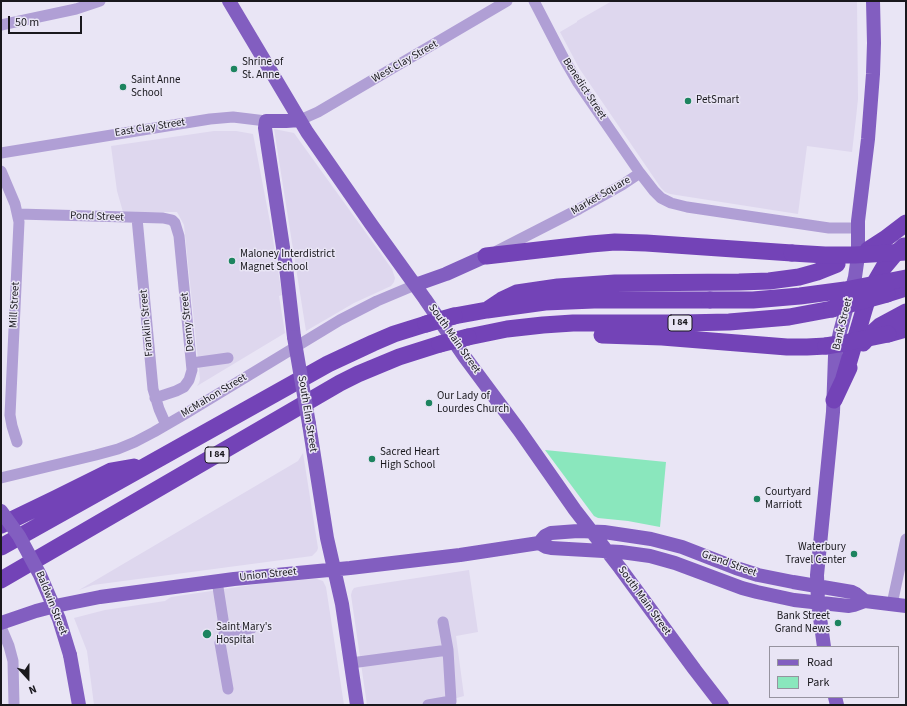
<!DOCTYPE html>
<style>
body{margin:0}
#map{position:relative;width:907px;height:706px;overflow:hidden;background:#e9e5f5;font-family:"Source Sans 3",sans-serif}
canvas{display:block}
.frame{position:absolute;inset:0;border:2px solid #19181d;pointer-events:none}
.legend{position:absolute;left:769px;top:646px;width:130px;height:52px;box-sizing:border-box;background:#e9e5f5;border:1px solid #96939f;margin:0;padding:5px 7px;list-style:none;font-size:12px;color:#19181d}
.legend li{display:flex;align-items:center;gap:8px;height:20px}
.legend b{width:20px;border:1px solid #96939f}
.north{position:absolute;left:8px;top:658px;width:40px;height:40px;-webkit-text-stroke:3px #e9e5f5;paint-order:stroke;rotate:159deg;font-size:11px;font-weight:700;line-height:16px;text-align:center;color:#19181d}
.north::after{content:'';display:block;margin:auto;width:14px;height:18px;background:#19181d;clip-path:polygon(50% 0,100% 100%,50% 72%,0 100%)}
.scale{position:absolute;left:8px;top:16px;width:74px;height:18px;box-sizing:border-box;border:2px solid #19181d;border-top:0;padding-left:5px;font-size:12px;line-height:14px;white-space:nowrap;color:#19181d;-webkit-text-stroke:3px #e9e5f5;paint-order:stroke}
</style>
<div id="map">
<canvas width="907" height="706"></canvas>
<div class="frame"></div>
<ul class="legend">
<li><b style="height:5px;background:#825ec0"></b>Road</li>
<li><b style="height:11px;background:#8ae7bd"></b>Park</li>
</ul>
<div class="north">N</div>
<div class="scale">50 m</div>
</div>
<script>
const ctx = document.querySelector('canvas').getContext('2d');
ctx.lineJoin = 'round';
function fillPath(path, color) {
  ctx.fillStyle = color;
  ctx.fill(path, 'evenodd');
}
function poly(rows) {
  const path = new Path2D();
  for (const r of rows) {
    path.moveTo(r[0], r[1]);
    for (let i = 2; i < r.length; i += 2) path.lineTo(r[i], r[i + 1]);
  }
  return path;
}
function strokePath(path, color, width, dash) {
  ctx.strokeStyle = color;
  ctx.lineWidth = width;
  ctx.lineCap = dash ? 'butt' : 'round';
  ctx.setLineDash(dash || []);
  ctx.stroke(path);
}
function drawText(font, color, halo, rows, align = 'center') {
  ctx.font = font + ' "Source Sans 3",sans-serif';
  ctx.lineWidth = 3;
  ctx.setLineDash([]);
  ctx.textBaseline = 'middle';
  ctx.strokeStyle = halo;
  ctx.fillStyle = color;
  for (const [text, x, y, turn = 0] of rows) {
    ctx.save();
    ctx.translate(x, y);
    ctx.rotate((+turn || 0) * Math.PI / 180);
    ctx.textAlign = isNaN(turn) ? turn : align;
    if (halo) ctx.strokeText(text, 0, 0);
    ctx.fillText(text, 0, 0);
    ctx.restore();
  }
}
fillPath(poly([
 [612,1,857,1,858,99,856,118,852,152,807,146,798,214,670,194,665,192,661,188,579,68,560,32,577,22,577,21],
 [274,129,294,133,392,269,395,278,394,282,391,286,354,303,306,331],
 [214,131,236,131,253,134,271,227,282,295,279,296,285,333,197,386,199,383,200,379,184,225,177,212,123,212,117,191,111,146],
 [303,453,318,548,317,551,312,556,93,585,79,590,298,461],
 [469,570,478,632,456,636,464,696,453,699,454,705,367,705,351,595,352,591,354,588,358,587],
 [317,579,323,581,326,587,344,705,94,705,87,651,74,618,105,610,165,601,171,597,285,580]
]), '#ded7ee');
fillPath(poly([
 [545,450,666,462,660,527,628,521,598,518,594,516]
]), '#8ae7bd');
strokePath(poly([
 [534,1,563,57,578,83,640,173,654,191,661,198,671,203,687,207,829,228,858,228],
 [1,25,76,9,100,1],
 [300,120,318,112,507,1],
 [1,153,210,119,233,117,266,121],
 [1,171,15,204,19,222,10,415,12,426,17,442],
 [18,214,163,218,172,220,175,223,179,236,192,370,189,380,184,387,176,391,155,398],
 [137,218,153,389,159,409,166,425],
 [497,251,579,209,622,185,640,173],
 [192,363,228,358],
 [1,478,96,455,118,449,135,442,154,432,185,414,307,340,340,320,377,301,415,285],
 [217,581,225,632,252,628],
 [892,604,906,539],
 [1,627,9,646,13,661,14,705],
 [225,632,220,643,228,689],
 [351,663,448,650,443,622],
 [428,705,451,701,448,650]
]), '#b09fd5', 11);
strokePath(poly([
 [229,1,307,132,371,224,425,299,464,356,519,430,575,510,620,568,695,670,722,705],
 [415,285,446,274,486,256],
 [294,337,286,267,265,128,266,121,286,121,300,120],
 [309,424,327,538,342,604,357,705],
 [539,543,546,547,551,548,621,552,650,556,675,563,742,588,757,592,794,600,849,606,854,605,865,601,906,606],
 [1,623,36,611,55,606,100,597,234,579,350,568,460,555,539,543,545,536,551,533,578,531,604,532,651,539,682,547,736,568,758,575,793,582,852,592,856,594,865,601],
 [824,647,818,603,817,575,833,412,835,356,840,332,855,277,858,256,858,221,868,139,873,74,874,43,873,1],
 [70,655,79,705],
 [835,697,837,705]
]), '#825ec0', 14);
strokePath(poly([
 [868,250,885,239,906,223],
 [486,256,591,244,615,242,646,243,792,253],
 [887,294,906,288],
 [487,310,502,300,517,293,558,287,615,283,739,282,769,281,799,277,817,272,837,264],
 [454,316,487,310,545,302,594,300,710,300],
 [888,334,906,329],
 [602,335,662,337,787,347,807,347,826,346],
 [468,337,507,329,543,325,573,323,682,323,729,322,789,317,832,309],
 [863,343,868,337,880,326,906,312],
 [844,378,864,310,869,294,877,279,884,267,894,255,904,246],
 [834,400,849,368],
 [1,525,55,499,111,471,134,467],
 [1,547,328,364,373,343,394,334,426,324],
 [1,580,340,383,358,374,399,357,440,344]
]), '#7343b7', 17);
strokePath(poly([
 [294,337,309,424],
 [1,511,19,536,40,575,59,619,70,655]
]), '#825ec0', 14);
strokePath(poly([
 [792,253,825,255,855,255,906,252],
 [710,300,753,300,800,296,845,290,906,278],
 [832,309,887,294],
 [426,324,454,316],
 [440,344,468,337],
 [826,346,844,343,888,334]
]), '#7343b7', 17);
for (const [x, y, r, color] of [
 [234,69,4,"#1d845f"],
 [123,87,4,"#1d845f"],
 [688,101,4,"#1d845f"],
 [232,261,4,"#1d845f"],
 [429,403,4,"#1d845f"],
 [372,459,4,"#1d845f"],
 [757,499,4,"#1d845f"],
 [854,554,4,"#1d845f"],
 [838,623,4,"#1d845f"],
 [207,634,5,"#1d845f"]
]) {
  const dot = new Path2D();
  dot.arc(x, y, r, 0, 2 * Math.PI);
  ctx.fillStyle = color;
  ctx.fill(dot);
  strokePath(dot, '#e9e5f5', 1.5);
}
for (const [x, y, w] of [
 [680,323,24],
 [217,455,24]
]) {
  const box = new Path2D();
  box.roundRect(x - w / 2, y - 8, w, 16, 3);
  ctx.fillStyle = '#e9e5f5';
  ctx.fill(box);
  strokePath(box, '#19181d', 1);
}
drawText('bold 10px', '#19181d', null, [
 ["I 84",680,323],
 ["I 84",217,455]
]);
drawText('11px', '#19181d', '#e9e5f5', [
 ["West Clay Street",405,62,-30],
 ["Benedict Street",584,89,57],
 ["East Clay Street",150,128,-9],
 ["Market Square",601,196,-30],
 ["Pond Street",97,217,2],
 ["Mill Street",15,305,-87],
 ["Denny Street",188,322,-96],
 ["Franklin Street",147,323,-95],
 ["Bank Street",843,324,-76],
 ["South Main Street",454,339,55],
 ["McMahon Street",214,396,-31],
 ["South Elm Street",307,414,81],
 ["Grand Street",729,564,20],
 ["Union Street",268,575,-6],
 ["South Main Street",644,601,54],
 ["Baldwin Street",51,603,68]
]);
drawText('11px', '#19181d', '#e9e5f5', [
 ["Shrine of",242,63],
 ["St. Anne",242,76],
 ["Saint Anne",131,81],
 ["School",131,94],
 ["PetSmart",696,101],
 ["Maloney Interdistrict",240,255],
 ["Magnet School",240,268],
 ["Our Lady of",437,397],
 ["Lourdes Church",437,410],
 ["Sacred Heart",380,453],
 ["High School",380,466],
 ["Courtyard",765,493],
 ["Marriott",765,506],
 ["Waterbury",846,548,"right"],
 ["Travel Center",846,561,"right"],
 ["Bank Street",830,617,"right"],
 ["Grand News",830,630,"right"],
 ["Saint Mary's",216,628],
 ["Hospital",216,641]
], 'left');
</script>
